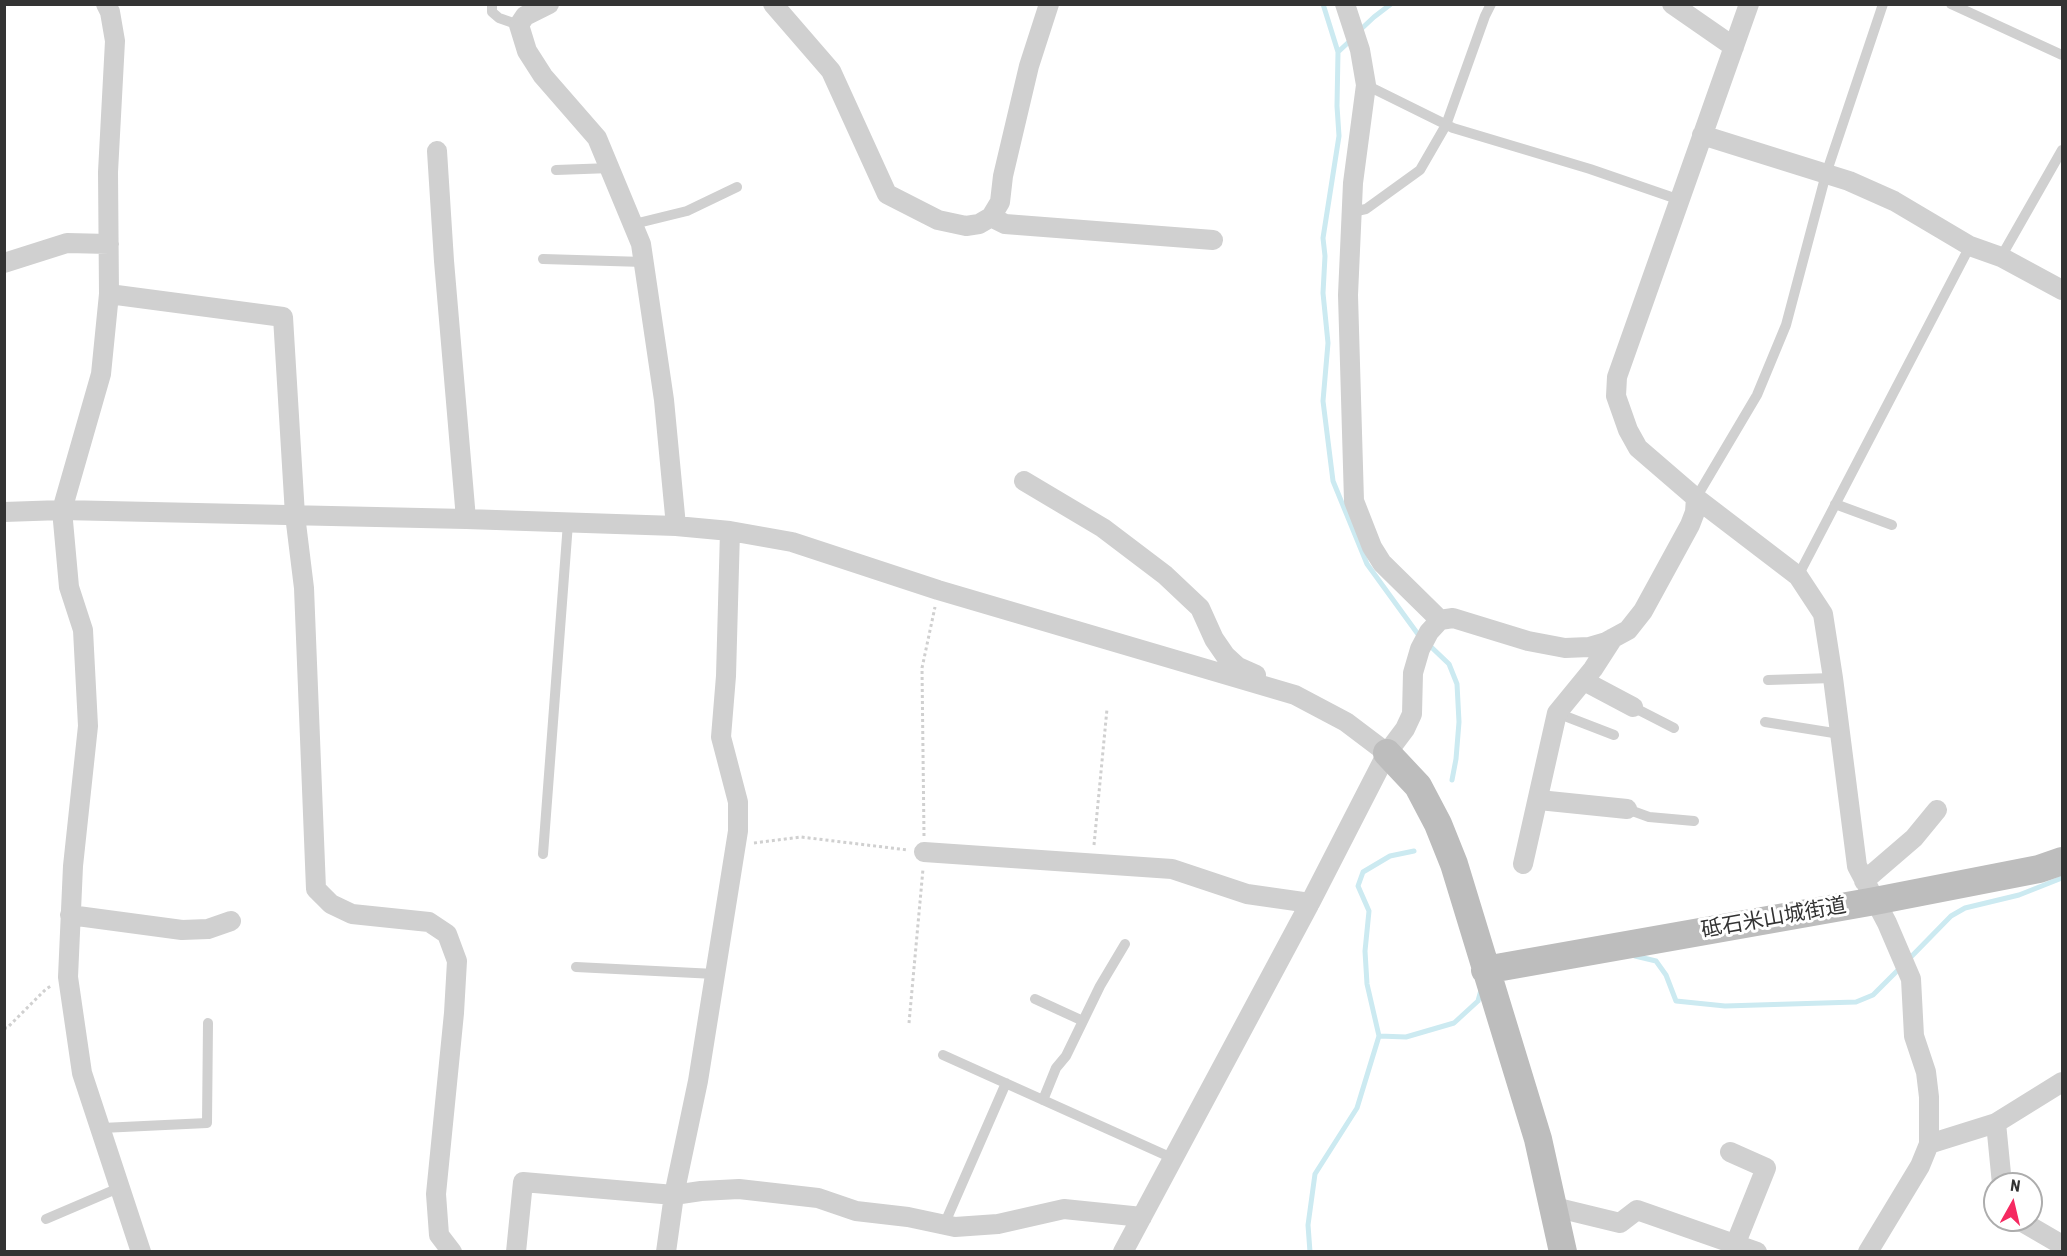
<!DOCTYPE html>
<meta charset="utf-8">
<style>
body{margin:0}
#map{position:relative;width:2067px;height:1256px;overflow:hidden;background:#fff;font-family:"Roboto Condensed",sans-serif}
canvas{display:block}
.frame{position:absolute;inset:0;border:6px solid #333;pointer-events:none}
.north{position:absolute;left:1983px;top:1172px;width:60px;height:60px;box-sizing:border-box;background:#fff;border:2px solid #adadad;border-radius:50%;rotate:8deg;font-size:16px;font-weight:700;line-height:24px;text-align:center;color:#333}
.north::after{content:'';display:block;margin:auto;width:21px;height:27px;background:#f52a61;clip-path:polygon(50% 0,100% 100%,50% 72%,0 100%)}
</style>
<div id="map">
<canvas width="2067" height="1256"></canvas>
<div class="frame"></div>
<div class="north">N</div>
</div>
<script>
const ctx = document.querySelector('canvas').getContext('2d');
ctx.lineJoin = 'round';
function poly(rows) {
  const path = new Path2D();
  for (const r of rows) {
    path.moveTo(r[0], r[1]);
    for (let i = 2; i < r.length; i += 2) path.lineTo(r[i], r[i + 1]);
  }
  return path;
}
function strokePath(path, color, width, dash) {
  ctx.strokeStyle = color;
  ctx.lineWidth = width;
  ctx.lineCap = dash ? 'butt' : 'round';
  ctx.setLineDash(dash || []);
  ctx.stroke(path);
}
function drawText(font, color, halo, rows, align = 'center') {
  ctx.font = font + ' "Roboto Condensed","Noto Sans JP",sans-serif';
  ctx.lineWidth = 6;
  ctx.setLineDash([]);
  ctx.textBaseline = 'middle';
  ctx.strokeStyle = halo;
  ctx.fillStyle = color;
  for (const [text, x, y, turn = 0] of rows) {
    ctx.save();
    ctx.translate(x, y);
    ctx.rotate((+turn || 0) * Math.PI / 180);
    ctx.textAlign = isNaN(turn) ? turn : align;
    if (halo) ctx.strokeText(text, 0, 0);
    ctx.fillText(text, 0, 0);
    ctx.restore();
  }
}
strokePath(poly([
 [1323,4,1338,52,1337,106,1339,136,1323,238,1325,256,1323,293,1328,343,1323,401,1333,481,1367,564,1420,637],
 [1358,32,1374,17,1391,4],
 [1338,52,1352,39],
 [1427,643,1449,664,1457,684,1459,722,1456,759,1452,780],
 [1635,956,1656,961,1666,975,1676,1001,1725,1006,1856,1002,1873,995,1902,966],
 [1908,960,1951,916,1965,908,2019,895,2062,878],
 [1379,1036,1406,1037,1454,1023,1478,1001,1481,990],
 [1310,1252,1308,1225,1315,1174,1357,1108,1379,1036,1367,984,1365,951,1369,911,1358,886,1363,872,1390,856,1414,851]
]), '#cceaf1', 5);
strokePath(poly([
 [924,836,922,668,935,607],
 [754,843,801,837,908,850],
 [1094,845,1107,709],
 [909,1023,923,869],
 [4,1028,7,1028,46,989,51,986]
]), '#d0d0d0', 3, [3, 3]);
strokePath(poly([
 [492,4,492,12,499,18,519,25],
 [1951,4,2062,55],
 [1366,85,1453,128,1590,169,1680,200],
 [556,170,611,168],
 [1352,212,1366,209,1420,170,1446,125,1485,16,1491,4],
 [634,224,687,211,737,187],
 [2001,257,2062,150],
 [543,259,644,262],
 [1696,498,1757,395,1786,325,1826,174,1883,4],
 [1835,504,1892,525],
 [1798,576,1970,246],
 [1768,680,1833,678],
 [1633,707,1674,728],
 [1557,713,1614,735],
 [1765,722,1840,734],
 [1627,809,1649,817,1694,821],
 [543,854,568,523],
 [576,967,715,974],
 [1035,999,1083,1021],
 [943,1055,1172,1158],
 [1043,1100,1056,1068,1066,1056,1100,986,1125,944],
 [102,1128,207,1123,208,1023],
 [46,1219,121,1187],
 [944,1225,1006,1083]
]), '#d0d0d0', 10);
strokePath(poly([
 [106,4,110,12,115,41,108,172,109,294,101,374,62,510,69,587,83,630,88,726,73,866,68,977,82,1073,141,1252],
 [549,4,525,16,519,25,527,51,543,76,597,138,641,244,664,400,676,526],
 [773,4,831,71,887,194,938,220,966,226,979,224,991,217,1000,202,1003,176,1029,66,1049,4],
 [1345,4,1360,50,1366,85,1353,183,1348,295,1354,501,1372,547,1382,563,1440,620],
 [1672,4,1734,47],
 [1749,4,1617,377,1616,396,1628,430,1638,448,1696,498,1798,576,1823,614,1833,678,1857,866,1887,923,1911,979,1914,1036,1926,1072,1929,1097,1929,1144,1920,1166,1868,1252],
 [1702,135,1849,181,1894,201,1970,246,2001,257,2062,290],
 [437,151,444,261,466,519],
 [991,217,1005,224,1213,240],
 [4,263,67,243,109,244],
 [109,294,283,317,295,515,304,588,316,889,331,904,352,914,429,922,447,934,457,961,454,1013,436,1194,439,1235,452,1252],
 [1024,481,1103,528,1165,575,1200,608,1214,639,1225,655,1238,667,1256,675],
 [4,512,62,510,466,519,676,526,730,531,792,542,938,590,1295,695,1346,722,1387,753],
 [1584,681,1633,707],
 [1539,800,1627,809],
 [924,852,1172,869,1247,894,1310,903],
 [1523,864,1557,713,1593,669,1613,638],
 [1864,881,1914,838,1937,810],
 [70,915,182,930,208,929,231,921],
 [1996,1123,2002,1184],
 [1929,1144,1996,1123,2062,1082],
 [1730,1152,1766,1168,1735,1245],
 [1554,1207,1620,1223,1637,1210,1757,1252],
 [2019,1220,2062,1245],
 [516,1252,523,1182,674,1195,701,1191,739,1189,818,1198,856,1211,908,1217,955,1227,998,1224,1064,1209,1142,1217],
 [666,1252,674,1195,698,1081,738,831,738,802,721,737,726,676,730,531],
 [1123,1252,1310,903,1387,753,1405,729,1412,714,1413,673,1420,649,1429,632,1440,620,1453,618,1528,641,1565,648,1589,647,1606,642,1628,630,1643,611,1690,525,1695,512,1696,498]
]), '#d0d0d0', 20);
strokePath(poly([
 [1387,753,1418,786,1438,824,1454,864,1538,1139,1563,1252],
 [1485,970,1875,901,2039,869,2062,861]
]), '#bdbdbd', 28);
drawText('21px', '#333', '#fff', [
 ["砥石米山城街道",1774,919,-10]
]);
</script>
